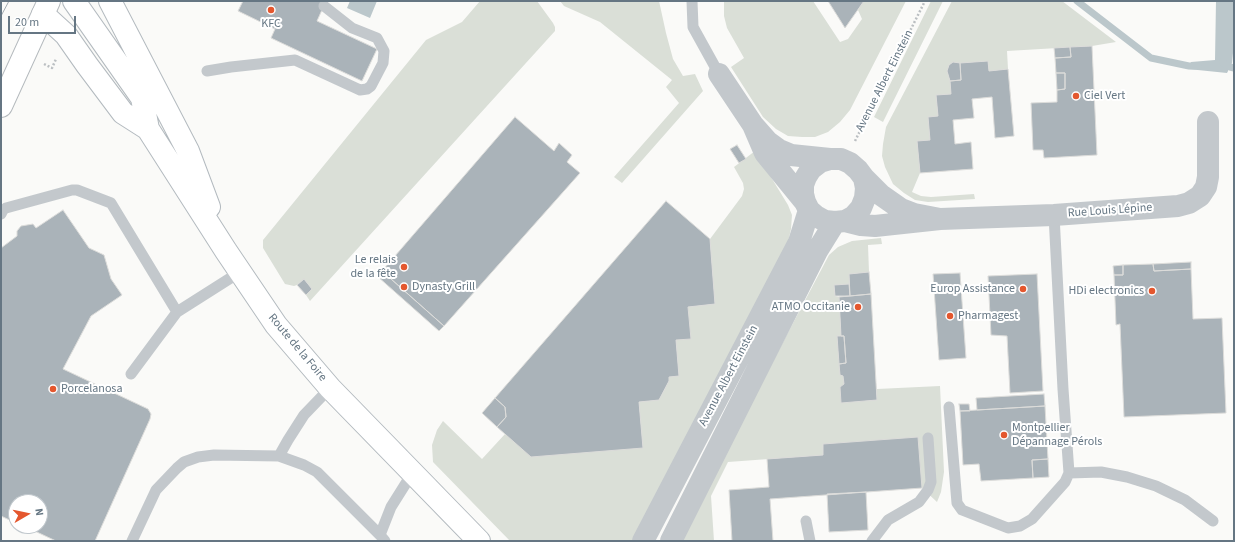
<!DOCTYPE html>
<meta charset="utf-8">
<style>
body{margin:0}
#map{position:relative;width:1235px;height:542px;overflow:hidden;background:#fafaf8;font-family:"Source Sans 3",sans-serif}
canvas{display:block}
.frame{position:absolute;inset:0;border:2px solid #657683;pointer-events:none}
.north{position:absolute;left:8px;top:494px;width:40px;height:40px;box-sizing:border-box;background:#fff;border:1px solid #c1c8cd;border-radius:50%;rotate:81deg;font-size:11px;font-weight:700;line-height:16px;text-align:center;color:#657683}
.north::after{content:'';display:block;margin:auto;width:14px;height:18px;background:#e4572e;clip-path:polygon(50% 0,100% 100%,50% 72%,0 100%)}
.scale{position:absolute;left:8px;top:16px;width:68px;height:18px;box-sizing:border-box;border:2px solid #657683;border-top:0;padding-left:5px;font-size:12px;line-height:14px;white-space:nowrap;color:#657683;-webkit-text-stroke:3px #fff;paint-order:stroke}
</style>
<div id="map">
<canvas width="1235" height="542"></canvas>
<div class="frame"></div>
<div class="north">N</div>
<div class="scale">20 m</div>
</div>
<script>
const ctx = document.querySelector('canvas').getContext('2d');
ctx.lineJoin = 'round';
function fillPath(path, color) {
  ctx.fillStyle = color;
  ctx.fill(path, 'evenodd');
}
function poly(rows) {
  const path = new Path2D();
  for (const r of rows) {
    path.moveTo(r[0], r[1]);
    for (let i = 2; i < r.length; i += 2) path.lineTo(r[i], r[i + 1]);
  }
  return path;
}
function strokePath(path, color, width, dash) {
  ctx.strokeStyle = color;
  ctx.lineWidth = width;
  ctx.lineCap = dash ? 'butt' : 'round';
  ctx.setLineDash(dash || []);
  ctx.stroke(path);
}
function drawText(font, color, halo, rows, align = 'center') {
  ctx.font = font + ' "Source Sans 3",sans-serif';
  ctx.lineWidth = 4;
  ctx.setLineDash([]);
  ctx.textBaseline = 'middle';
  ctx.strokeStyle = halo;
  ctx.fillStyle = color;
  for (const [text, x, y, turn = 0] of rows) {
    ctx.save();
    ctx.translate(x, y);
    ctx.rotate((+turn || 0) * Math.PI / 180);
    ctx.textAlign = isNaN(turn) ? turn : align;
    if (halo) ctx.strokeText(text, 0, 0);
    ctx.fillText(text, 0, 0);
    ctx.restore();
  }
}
fillPath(poly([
 [480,1,537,1,553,23,555,27,555,31,310,301,306,295,312,289,304,279,297,285,294,286,285,284,263,248,263,240,426,40,462,22],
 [560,1,659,1,666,33,673,59,683,76,695,74,703,91,622,183,614,177,679,103,666,87,672,80,600,22,564,6],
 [724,1,813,1,840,42,848,39,862,19,858,10,863,1,906,1,850,110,840,122,828,132,815,137,802,137,788,136,776,129,763,117,731,67,744,58,727,28,724,16],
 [931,1,943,1,883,122,874,117],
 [952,1,1062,1,1116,42,1092,46,1007,51,1008,69,989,71,988,61,960,63,953,62,949,65,947,71,950,81,951,94,936,95,938,116,928,117,930,140,917,141,920,173,912,192,921,196,931,197,974,194,975,199,928,202,915,200,904,193,893,184,885,167,882,156,883,144,886,127],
 [755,151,788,205,792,215,791,229,788,242,635,541,510,541,433,462,432,445,437,430,443,421,482,459,505,434,643,448,639,402,659,400,669,381,669,377,679,376,676,340,688,307,715,304,710,239,742,196,744,189,743,183,734,167],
 [881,238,882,244,868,245,869,272,849,274,849,284,834,285,835,296,839,297,841,336,837,336,840,375,843,376,844,384,842,402,877,400,877,389,940,386,944,472,941,492,937,502,922,488,823,444,823,455,728,462,711,496,714,541,678,541,829,255,838,247,852,241]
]), '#dadfd7');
fillPath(poly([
 [350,1,377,1,370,18,347,8],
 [1216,1,1234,1,1234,43,1232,63,1227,73,1188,69,1191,62,1215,60]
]), '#bbc7cb');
strokePath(poly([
 [1077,1,1151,58,1189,66,1198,66],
 [1223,61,1223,63,1230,67,1234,68]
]), '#bbc7cb', 7);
const building = poly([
 [243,1,326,1,317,21,377,49,362,81,271,38,275,29,238,11,243,1],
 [828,1,864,1,845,28,828,1],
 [1092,46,1097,155,1044,158,1043,150,1033,150,1031,103,1057,102,1057,90,1065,89,1065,73,1056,73,1055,58,1071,57,1070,47,1092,46],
 [1070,47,1071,57,1055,58,1054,48,1070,47],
 [988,61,989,71,1008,69,1014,136,995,138,992,97,972,99,974,118,953,120,955,144,971,142,973,169,920,173,917,141,930,140,928,117,938,116,936,95,951,94,950,81,961,80,960,63,988,61],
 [953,62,960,63,961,80,950,81,947,71,949,65,953,62],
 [1056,73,1065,73,1065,89,1057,90,1056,73],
 [515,117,554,151,559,143,572,155,567,162,580,173,444,326,382,271,515,117],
 [737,145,746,159,739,163,730,149,737,145],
 [666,201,710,239,715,304,688,307,691,339,676,340,679,376,669,377,669,381,659,400,639,402,643,448,531,457,497,427,506,417,505,407,495,398,666,201],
 [63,210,89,248,104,255,111,279,122,295,91,316,63,369,148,409,151,414,150,419,95,541,56,541,24,526,40,526,40,502,16,502,16,523,1,516,1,248,17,236,17,231,21,226,33,224,36,228,63,210],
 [1191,262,1191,269,1154,271,1153,264,1191,262],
 [1153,264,1154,271,1191,269,1193,319,1222,318,1226,413,1124,417,1120,324,1116,325,1114,275,1123,275,1123,265,1153,264],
 [1123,265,1123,275,1114,275,1113,266,1123,265],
 [382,271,444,326,439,331,377,276,382,271],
 [869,272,871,294,850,296,849,274,869,272],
 [960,273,966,358,939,360,933,274,960,273],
 [1037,274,1043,391,1010,393,1007,336,991,335,988,276,1037,274],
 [304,279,312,289,306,295,297,285,304,279],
 [849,284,850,296,835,296,834,285,849,284],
 [871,294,877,400,841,403,840,387,844,384,843,376,840,375,839,364,846,363,844,336,841,336,839,297,871,294],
 [837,336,844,336,846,363,839,364,837,336],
 [1044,394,1045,406,977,410,976,398,1044,394],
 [495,398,505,407,506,417,497,427,482,413,495,398],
 [959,404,969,404,970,411,960,411,959,404],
 [1045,406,1048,459,1032,460,1033,478,981,481,979,464,963,465,960,411,1045,406],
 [918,437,922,488,770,499,773,541,732,541,729,490,769,487,767,459,823,455,823,444,918,437],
 [1048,459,1049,477,1033,478,1032,460,1048,459],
 [866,492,868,530,829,532,827,494,866,492]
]);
fillPath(building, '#aab3b9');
strokePath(building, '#dcdcda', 1);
const secondary = poly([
 [74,1,142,98,148,129,226,251,276,325,330,388,479,541],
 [110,1,188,151,209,207],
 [43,14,66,35,87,65,123,113,148,129]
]);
const primary = poly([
 [1,106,49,1]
]);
strokePath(secondary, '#b3babf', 24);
strokePath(primary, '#b5babe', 24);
strokePath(poly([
 [44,64,52,68,56,59],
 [855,141,925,1]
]), '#bbbfc2', 2.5, [2, 2]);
strokePath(poly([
 [692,1,693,27,719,74],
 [207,71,231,67,295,60,360,90,367,89,371,86,383,63,384,51,377,38,352,28,324,6],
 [1,214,3,210,6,208,72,190,77,190,111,203,177,312],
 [131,374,177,312,240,272],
 [949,407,957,503,962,510,1008,528,1020,526,1032,519,1065,482,1069,473,1063,389,1054,215],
 [279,456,288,440,304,415,330,388],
 [1069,473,1101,472,1127,477,1156,486,1185,500,1213,521],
 [806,521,810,541],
 [132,541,156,490,177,468,184,462,198,457,214,455,279,456,304,465,317,472,380,535],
 [385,541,380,535,391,507,413,472],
 [872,541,888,520,919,502,928,490,931,482,928,438]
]), '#c3c8cc', 11);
strokePath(poly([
 [719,74,753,125],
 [805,202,803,194,803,185,806,177,811,169,820,162,830,159,841,159,850,163,858,170,864,178,866,188,865,198,861,208,854,216,845,221,835,222,825,221,816,216,809,210,805,202,765,153,753,125,768,142,779,150,791,155,830,159],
 [940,219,1054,215,1178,206,1189,203,1200,196,1206,187,1208,177,1208,122],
 [845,221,861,225,875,226,940,219,914,214,901,209,881,195,864,178],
 [643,541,799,242,809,210],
 [671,541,817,251,835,222]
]), '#c3c8cc', 22);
strokePath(secondary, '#fff', 22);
strokePath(primary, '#fff', 22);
strokePath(poly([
 [1,16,9,1]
]), '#a2aab0', 1);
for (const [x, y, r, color] of [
 [271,10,4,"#e4572e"],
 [1076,96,4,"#e4572e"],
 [404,267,4,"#e4572e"],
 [404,287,4,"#e4572e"],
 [1023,289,4,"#e4572e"],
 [1152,291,4,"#e4572e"],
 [858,307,4,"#e4572e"],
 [950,316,4,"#e4572e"],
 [53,389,4,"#e4572e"],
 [1004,435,4,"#e4572e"]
]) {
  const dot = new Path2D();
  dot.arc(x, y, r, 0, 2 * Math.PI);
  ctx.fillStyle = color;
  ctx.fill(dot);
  strokePath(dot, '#fff', 1.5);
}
drawText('12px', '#657683', '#fff', [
 ["KFC",271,24,"center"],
 ["Ciel Vert",1084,96],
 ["Le relais",396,260,"right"],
 ["de la fête",396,274,"right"],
 ["Dynasty Grill",412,287],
 ["Europ Assistance",1015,289,"right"],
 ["HDi electronics",1144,291,"right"],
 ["ATMO Occitanie",850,307,"right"],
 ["Pharmagest",958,316],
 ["Porcelanosa",61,389],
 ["Montpellier",1012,428],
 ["Dépannage Pérols",1012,442]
], 'left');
drawText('12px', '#657683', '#fff', [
 ["Avenue Albert Einstein",885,81,-63],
 ["Rue Louis Lépine",1110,211,-4],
 ["Route de la Foire",297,348,50],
 ["Avenue Albert Einstein",729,376,-62]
]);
</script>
